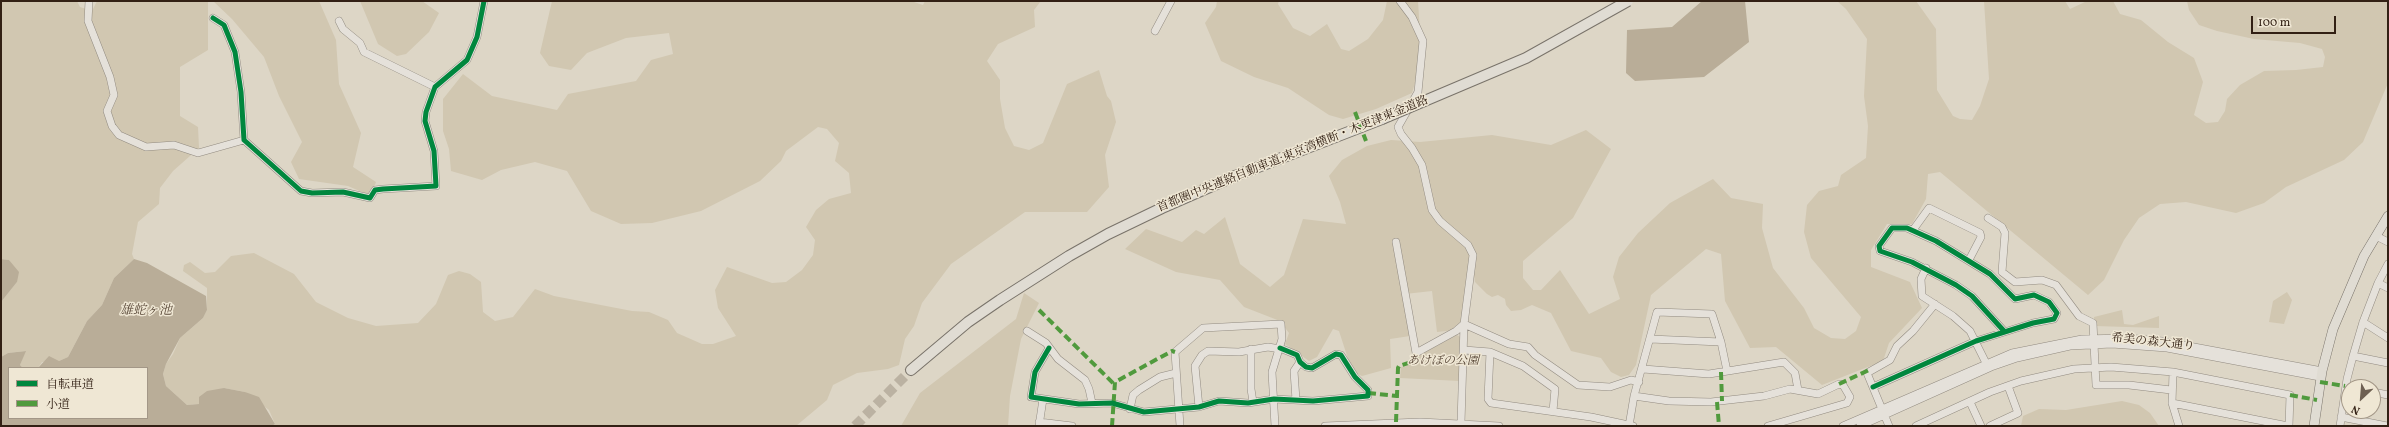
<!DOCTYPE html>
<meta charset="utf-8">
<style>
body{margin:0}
#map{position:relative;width:2389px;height:427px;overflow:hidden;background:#ddd6c6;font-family:Vollkorn,"Noto Serif JP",serif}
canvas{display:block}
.frame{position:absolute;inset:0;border:2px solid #322014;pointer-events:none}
.legend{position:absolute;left:8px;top:367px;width:140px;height:52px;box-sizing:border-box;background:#efe7d4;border:1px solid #a39787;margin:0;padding:5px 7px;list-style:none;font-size:12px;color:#322014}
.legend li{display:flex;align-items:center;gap:8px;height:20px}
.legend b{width:20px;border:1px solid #a39787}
.north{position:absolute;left:2341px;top:379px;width:40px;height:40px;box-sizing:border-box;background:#efe7d4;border:1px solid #a39787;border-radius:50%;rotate:206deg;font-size:11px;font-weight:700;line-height:16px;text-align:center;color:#322014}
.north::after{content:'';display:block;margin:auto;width:14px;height:18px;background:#6e6052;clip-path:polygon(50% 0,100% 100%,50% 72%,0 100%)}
.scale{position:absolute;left:2251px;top:16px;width:85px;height:18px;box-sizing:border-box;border:2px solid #322014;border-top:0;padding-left:5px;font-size:12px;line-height:14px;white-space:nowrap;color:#322014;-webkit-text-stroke:3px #efe7d4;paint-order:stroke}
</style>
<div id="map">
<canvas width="2389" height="427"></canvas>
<div class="frame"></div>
<ul class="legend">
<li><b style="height:5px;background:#00873e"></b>自転車道</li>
<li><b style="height:5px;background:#509a3d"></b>小道</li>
</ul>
<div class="north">N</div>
<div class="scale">100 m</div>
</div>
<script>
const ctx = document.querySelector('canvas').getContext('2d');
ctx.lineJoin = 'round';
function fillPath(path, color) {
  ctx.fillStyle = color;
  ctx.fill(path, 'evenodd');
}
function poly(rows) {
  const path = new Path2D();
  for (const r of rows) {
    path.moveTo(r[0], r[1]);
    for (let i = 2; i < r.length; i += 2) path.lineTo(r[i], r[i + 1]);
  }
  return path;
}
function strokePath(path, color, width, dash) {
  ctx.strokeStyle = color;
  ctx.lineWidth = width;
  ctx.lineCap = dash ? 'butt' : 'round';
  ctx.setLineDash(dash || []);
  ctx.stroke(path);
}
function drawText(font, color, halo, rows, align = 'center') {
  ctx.font = font + ' Vollkorn,"Noto Serif JP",serif';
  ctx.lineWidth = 3;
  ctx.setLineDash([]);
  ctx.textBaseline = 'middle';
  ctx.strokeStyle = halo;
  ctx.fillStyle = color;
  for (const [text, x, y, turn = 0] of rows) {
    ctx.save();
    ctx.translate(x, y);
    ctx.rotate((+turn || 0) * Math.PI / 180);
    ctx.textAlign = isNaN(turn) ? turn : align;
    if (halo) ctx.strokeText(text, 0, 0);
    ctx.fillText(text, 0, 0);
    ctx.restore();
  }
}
fillPath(poly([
 [1,1,77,1,80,7,92,11,97,1,208,1,208,50,180,67,180,116,198,127,199,148,173,171,160,188,159,204,138,222,132,254,134,259,114,278,102,305,87,321,68,357,59,361,42,362,38,368,23,368,20,365,25,351,8,353,1,357,1,302,17,282,9,260,1,259],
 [213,1,319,1,336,40,339,84,361,133,353,167,376,182,371,196,348,186,299,179,291,162,302,142,279,96,264,57,232,19],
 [360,1,422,1,439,13,429,32,406,54,397,56,378,44],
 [552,1,911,1,923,5,925,1,1041,1,1034,10,1035,27,998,44,987,61,1000,80,1000,99,1005,128,1014,146,1029,150,1043,143,1067,84,1099,70,1107,96,1111,101,1116,122,1105,155,1109,187,1087,212,1025,212,951,264,922,303,914,326,905,339,899,365,888,369,857,373,833,385,827,400,796,426,272,426,275,424,269,410,245,392,224,388,199,404,187,405,166,386,163,374,166,364,173,354,180,338,203,318,207,310,207,288,183,271,184,265,190,262,205,273,215,272,231,256,254,253,294,274,316,302,348,318,376,326,418,323,436,304,448,275,459,271,470,274,481,282,483,312,495,321,513,317,535,289,554,296,632,311,649,312,668,320,677,333,702,344,713,344,736,336,718,308,715,290,727,267,772,283,786,282,802,270,813,255,815,240,806,227,816,210,829,199,851,193,849,173,835,161,839,143,827,129,818,127,786,151,781,161,760,181,701,211,652,223,621,224,591,211,567,171,535,162,501,170,482,180,451,171,449,149,443,131,443,99,463,74,492,96,557,110,568,94,636,81,651,60,673,54,669,33,626,38,587,53,571,70,549,66,540,53],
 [1217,1,1279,1,1278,4,1293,28,1310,36,1327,24,1341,49,1349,51,1368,39,1383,20,1387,1,1418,1,1420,33,1424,52,1412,93,1376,109,1343,119,1329,115,1288,88,1254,77,1221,61,1205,23,1216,7],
 [1837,1,1916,1,1936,29,1937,90,1953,116,1960,119,1972,120,1980,106,1989,79,1984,1,2065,1,2070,9,2087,1,2113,1,2120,14,2141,20,2168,42,2194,58,2203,82,2194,115,2206,123,2218,122,2225,111,2227,99,2240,85,2264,71,2296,70,2323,67,2325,57,2322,49,2300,43,2254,39,2217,31,2199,25,2189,10,2187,1,2388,1,2388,83,2363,142,2344,160,2286,187,2264,203,2236,213,2186,202,2160,204,2139,218,2124,240,2104,280,2088,295,1940,172,1928,174,1926,199,1912,224,1887,224,1871,250,1871,267,1910,282,1922,308,1889,343,1883,361,1822,385,1776,347,1750,348,1725,301,1721,254,1706,249,1651,295,1636,365,1629,375,1621,377,1611,372,1601,358,1571,351,1551,313,1532,305,1521,310,1511,311,1506,305,1505,299,1498,295,1492,297,1487,294,1475,282,1472,263,1463,320,1455,330,1437,332,1432,291,1405,294,1410,336,1390,339,1391,368,1362,376,1355,373,1350,365,1339,331,1333,329,1317,357,1309,361,1285,344,1289,333,1280,321,1244,307,1220,280,1176,272,1125,249,1146,229,1182,242,1196,230,1204,234,1225,217,1240,264,1270,287,1284,275,1303,219,1346,224,1340,202,1329,176,1342,160,1367,146,1391,140,1420,142,1492,135,1551,145,1586,130,1611,149,1573,218,1523,261,1523,278,1533,290,1541,290,1560,270,1589,314,1620,299,1613,277,1619,257,1638,233,1670,203,1713,179,1731,198,1763,204,1762,228,1773,268,1804,308,1814,328,1831,338,1845,339,1856,331,1861,317,1811,258,1804,232,1807,205,1819,191,1838,186,1841,175,1866,158,1868,126,1864,96,1867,39,1846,9],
 [2287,292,2292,300,2284,324,2269,322,2273,301],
 [1024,293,1039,303,1021,339,1010,396,1008,426,901,426,920,393,1016,319],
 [2122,310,2124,324,2133,325,2159,316,2159,328,2095,326,2094,317],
 [1457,335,1462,338,1460,381,1400,378,1401,367,1419,361,1418,356],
 [2122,401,2139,405,2150,413,2159,426,2021,426,2023,416,2039,409,2066,410]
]), '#d1c7b1');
fillPath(poly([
 [1702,1,1745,1,1749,42,1704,77,1635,81,1626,73,1627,30,1672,27],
 [1,259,9,260,19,272,17,282,1,302],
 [134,259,147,263,206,296,207,310,203,318,180,338,166,364,163,374,166,386,187,405,199,404,199,397,207,391,224,388,245,392,259,397,275,424,272,426,1,426,1,357,8,353,26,351,20,365,23,368,9,368,9,418,147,418,147,368,38,368,49,356,59,361,68,357,87,321,102,305,114,278]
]), '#b9ad98');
strokePath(poly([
 [855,426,911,370]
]), '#bbb2a2', 10, [10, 5]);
const minor = poly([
 [89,1,88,21,110,77,114,95,107,111,112,126,119,135,146,147,174,145,198,153,244,140],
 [1400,1,1412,17,1423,41,1418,92,1398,127,1401,134,1412,148,1422,165,1432,210,1440,221,1468,245,1473,255,1464,324,1461,423],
 [213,18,224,25,235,52,241,92,244,140,301,191,312,193,343,192,370,198,375,190,383,189,436,186,434,151,425,121,426,112,435,87,467,60,477,37,484,1],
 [339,21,343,29,360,43,364,52,435,87],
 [1155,31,1171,1],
 [1988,218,2002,227,2005,233,2002,272,2015,282,2042,280,2056,285,2079,316,2093,323,2096,385,2129,385,2171,390],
 [1913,230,1929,208,1980,233,1981,237,1969,260],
 [2376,236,2388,242],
 [1396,242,1416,353,1456,331,1464,324,1509,344,1528,347,1535,355,1578,385,1610,387,1631,380,1639,382],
 [1926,268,1921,279,1922,296,1953,316,1970,331,1986,363],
 [2378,283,2388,288],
 [2363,322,2388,338],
 [1027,331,1046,343,1058,359,1085,380,1089,389,1092,403],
 [1650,339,1721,342],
 [1049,348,1035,372,1031,397,1079,404,1112,403,1144,412,1199,407,1219,401,1248,403,1274,399,1313,401,1368,396,1368,390,1355,377,1341,355,1336,354,1312,368,1306,367,1300,362,1297,355,1280,348],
 [1251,349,1251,389,1253,402],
 [1464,350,1490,352,1523,366,1555,389,1553,411],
 [1490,352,1488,399,1491,403,1591,417,1633,426],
 [2353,356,2388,363],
 [1643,369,1709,374,1784,362,1795,373,1798,390],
 [2173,372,2172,403,2179,426],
 [1873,387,1976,341,2033,323,2054,319,2057,313,2049,302,2034,295,2015,299,1990,274,1936,241,1907,228,1892,228,1879,246,1880,251,1912,262,1956,285,1972,296,2004,331],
 [2373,392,2388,395],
 [1634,396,1669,401,1711,402,1764,396,1790,389,1818,394,1839,384,1843,385,1850,397,1847,403,1768,426],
 [1296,400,1294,371,1300,362],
 [1970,402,1981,426],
 [2172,403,2288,426],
 [1199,407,1195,366,1202,355,1208,351,1239,352,1268,347,1280,349],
 [1130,409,1133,395,1139,390,1160,377,1176,373],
 [2341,417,2387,426],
 [1039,422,1072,426],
 [1039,426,1043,399],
 [1180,426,1175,352,1203,328,1281,324,1282,339,1272,372,1275,426],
 [1325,426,1420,422,1499,426],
 [1629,426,1634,396,1657,312,1712,314,1721,342,1727,371],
 [1843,426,2012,353,2082,339,2127,338,2162,341,2322,371],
 [1860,426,1991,367,2017,358,2070,346,2112,344,2167,348,2320,377],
 [1889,426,1867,373,1890,360,1897,346,1913,331,1935,304],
 [1916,426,1990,392,2021,381,2074,369,2111,367,2173,372,2290,395,2289,426],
 [1990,426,2018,413,2008,386],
 [2340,426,2347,379,2353,356,2363,322,2378,283,2388,264]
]);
const major = poly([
 [2314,426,2322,371,2333,329,2364,256,2388,216]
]);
const highway = poly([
 [911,370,968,322,1000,300,1069,256,1108,234,1162,208,1235,176,1382,119]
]);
strokePath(minor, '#928b81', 8);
strokePath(major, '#79736a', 10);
strokePath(highway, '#79736a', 12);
strokePath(minor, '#e5e1da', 7);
strokePath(major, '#e0dcd3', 9);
strokePath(highway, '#e0dcd3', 10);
const highwayBridge = poly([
 [1382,119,1526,58,1628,1]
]);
strokePath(highwayBridge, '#79736a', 12, []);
strokePath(highwayBridge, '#e0dcd3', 10);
strokePath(poly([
 [1355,112,1366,141],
 [1039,310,1115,385],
 [1721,372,1722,401],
 [2320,382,2345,386],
 [1839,384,1869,370],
 [1368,393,1397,396],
 [2290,395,2317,400],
 [1717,402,1719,426],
 [1396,422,1398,368,1399,366,1417,360,1416,353],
 [1112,426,1115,382,1172,351,1175,352]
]), '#509a3d', 4, [8, 4]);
strokePath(poly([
 [213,18,224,25,235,52,241,92,244,140,301,191,312,193,343,192,370,198,375,190,383,189,436,186,434,151,425,121,426,112,435,87,467,60,477,37,484,1],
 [1049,348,1035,372,1031,397,1079,404,1112,403,1144,412,1199,407,1219,401,1248,403,1274,399,1313,401,1368,396,1368,390,1355,377,1341,355,1336,354,1312,368,1306,367,1300,362,1297,355,1280,348],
 [1873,387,1976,341,2033,323,2054,319,2057,313,2049,302,2034,295,2015,299,1990,274,1936,241,1907,228,1892,228,1879,246,1880,251,1912,262,1956,285,1972,296,2004,331]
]), '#00873e', 5);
drawText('12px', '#322014', '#efe7d4', [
 ["首都圏中央連絡自動車道;東京湾横断・木更津東金道路",1293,155,-22],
 ["希美の森大通り",2153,343,6]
]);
drawText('italic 12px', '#574637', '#efe7d4', [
 ["あけぼの公園",1443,362]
]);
drawText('italic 13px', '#5c4b3b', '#efe7d4', [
 ["雄蛇ヶ池",146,312]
]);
</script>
